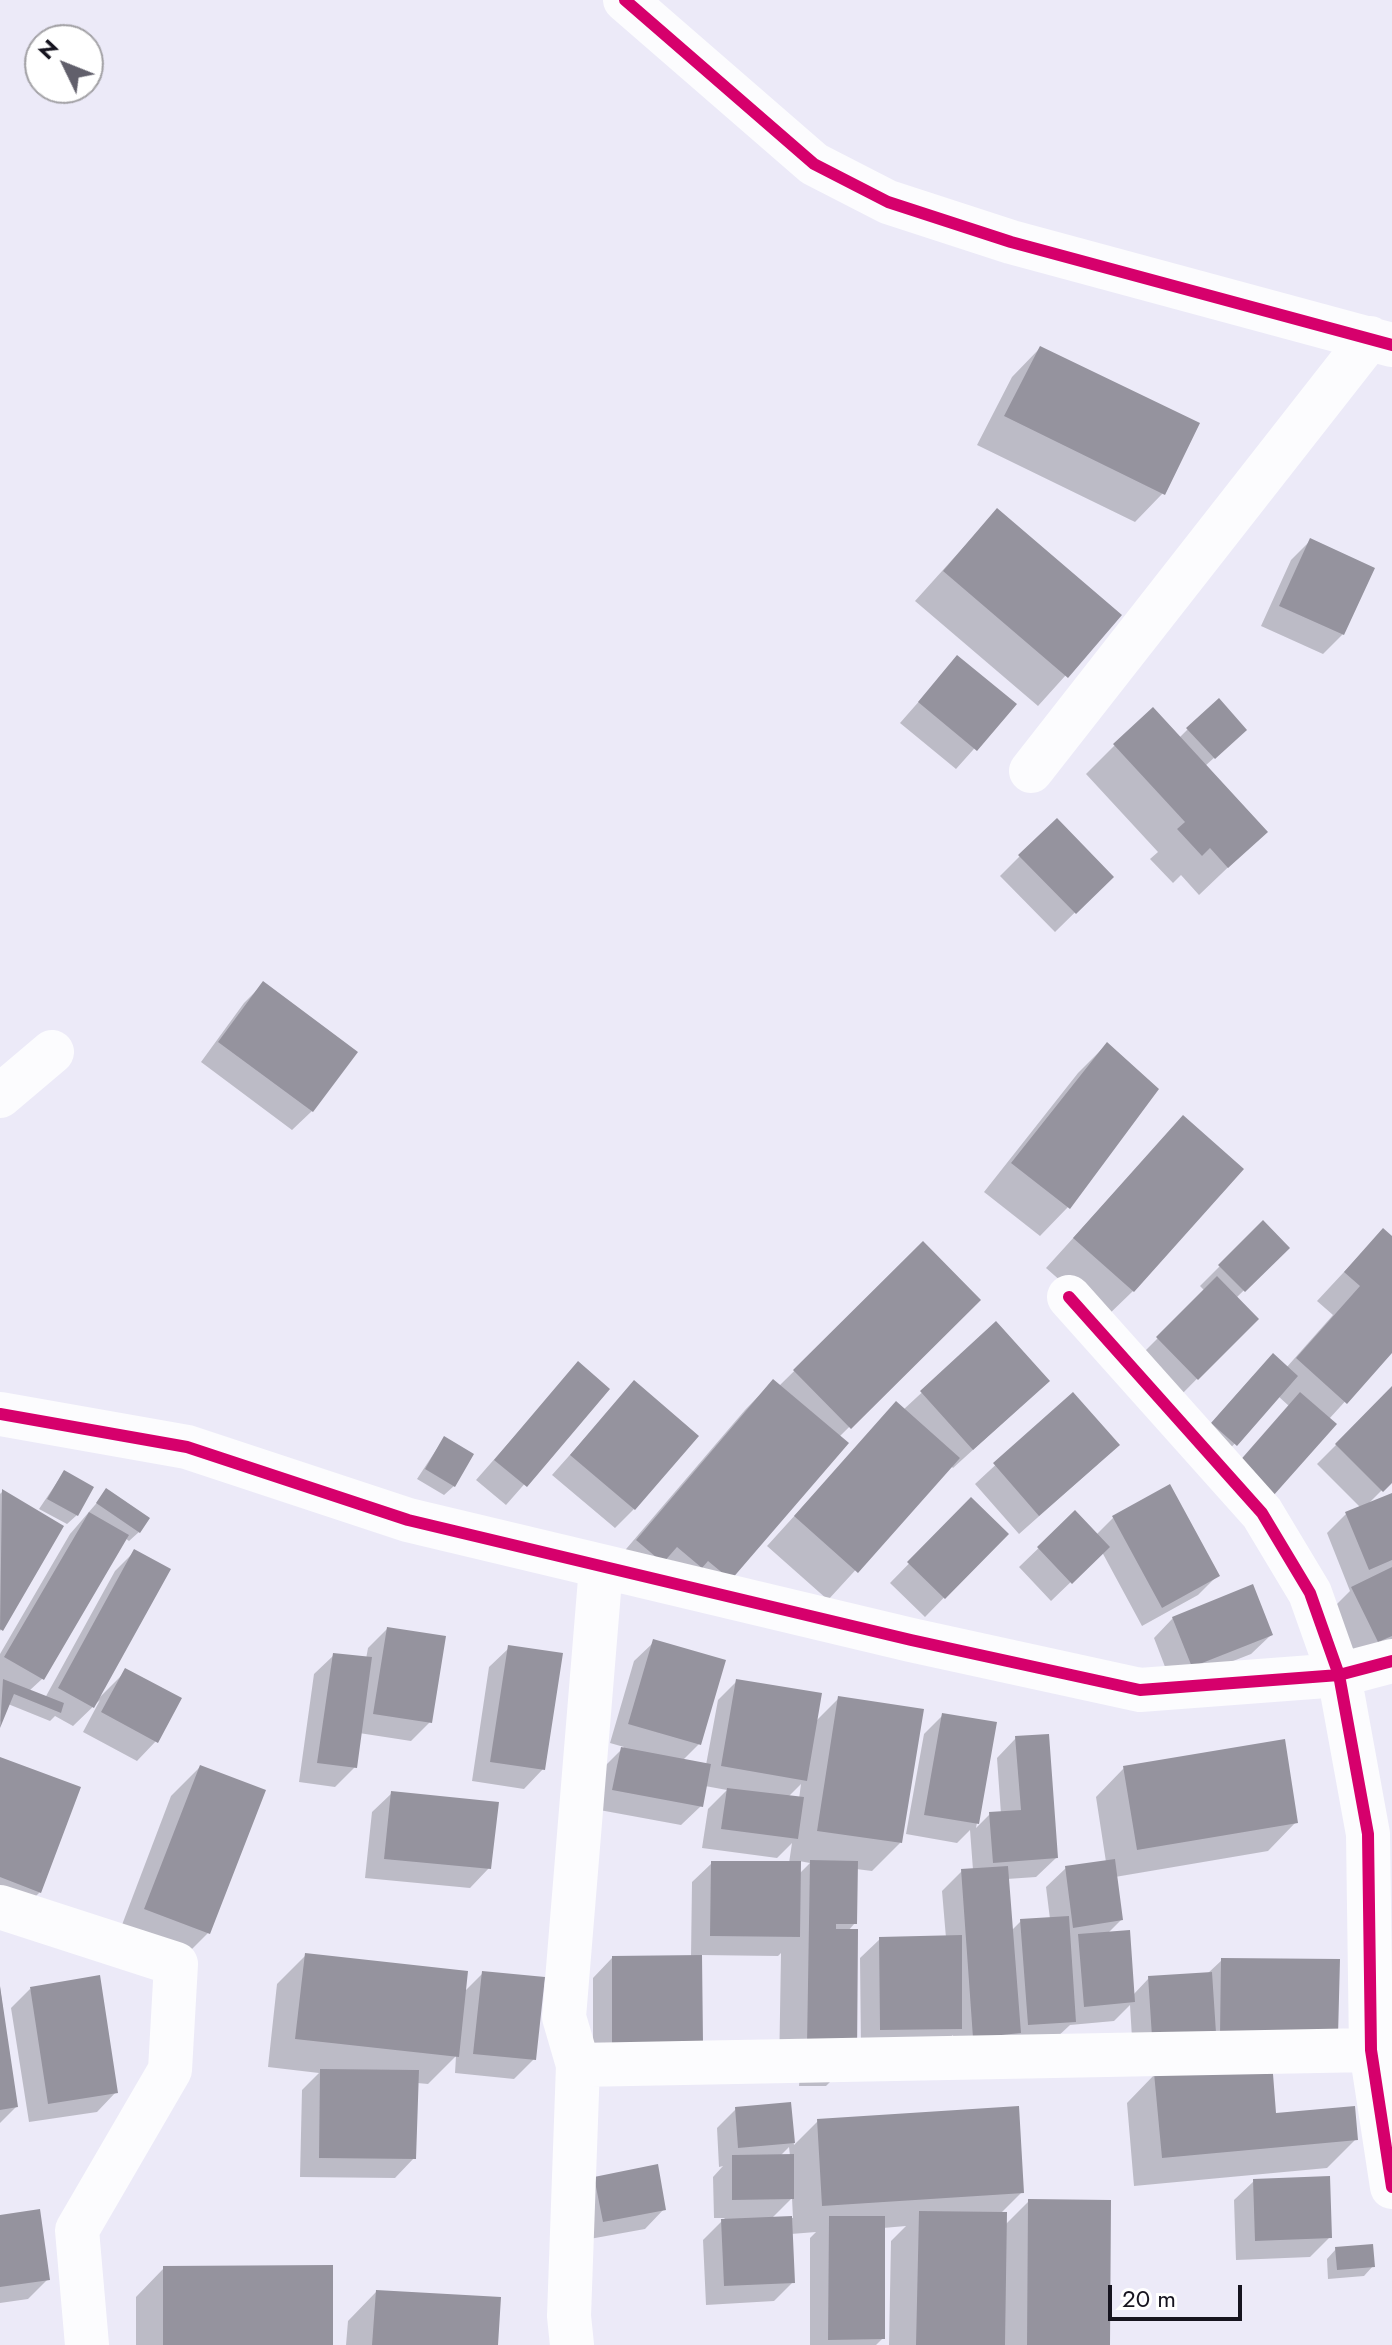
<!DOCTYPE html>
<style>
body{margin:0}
#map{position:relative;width:1392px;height:2345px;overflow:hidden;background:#eceaf8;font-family:Jost,sans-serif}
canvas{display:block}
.north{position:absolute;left:24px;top:24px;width:80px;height:80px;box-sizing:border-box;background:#fff;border:2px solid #a2a1a5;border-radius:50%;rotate:313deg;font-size:22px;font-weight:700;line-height:32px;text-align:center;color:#16141f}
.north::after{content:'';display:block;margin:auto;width:28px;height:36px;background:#615f6b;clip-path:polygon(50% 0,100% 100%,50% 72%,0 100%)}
.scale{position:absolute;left:1108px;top:2285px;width:134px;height:36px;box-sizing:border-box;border:4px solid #16141f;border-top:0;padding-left:10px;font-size:24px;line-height:28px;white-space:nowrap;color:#16141f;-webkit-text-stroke:6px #fff;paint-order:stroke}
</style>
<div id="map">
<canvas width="1392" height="2345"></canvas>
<div class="north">N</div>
<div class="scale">20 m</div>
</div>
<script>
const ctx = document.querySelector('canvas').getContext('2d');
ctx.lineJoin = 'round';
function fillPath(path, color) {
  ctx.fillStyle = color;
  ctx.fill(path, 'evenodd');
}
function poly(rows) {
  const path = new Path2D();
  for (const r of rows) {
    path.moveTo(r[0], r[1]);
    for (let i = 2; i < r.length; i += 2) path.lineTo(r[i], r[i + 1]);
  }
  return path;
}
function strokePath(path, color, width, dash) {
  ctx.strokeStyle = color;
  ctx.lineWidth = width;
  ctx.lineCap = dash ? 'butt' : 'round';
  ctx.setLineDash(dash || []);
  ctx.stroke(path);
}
fillPath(poly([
 [1040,348,1163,493,1135,522,977,445,1012,377],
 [997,510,1120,615,1038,706,915,601],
 [1311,540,1343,634,1323,654,1261,626,1291,560],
 [958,657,1014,704,956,769,900,723],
 [1188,729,1235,739,1205,766,1265,832,1199,895,1181,875,1173,883,1150,859,1158,852,1086,774,1115,745,1179,738],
 [1056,820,1112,876,1055,932,1000,876],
 [263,984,312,1111,292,1130,201,1062,244,1003],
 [1107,1044,1068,1207,1040,1236,984,1192,1078,1073],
 [1183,1117,1133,1291,1104,1319,1046,1268],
 [1263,1223,1287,1248,1236,1298,1256,1319,1178,1398,1138,1358,1205,1291,1200,1286],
 [1383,1230,1392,1238,1392,1350,1329,1419,1289,1406,1278,1396,1216,1464,1193,1444,1253,1376,1286,1368,1333,1315,1317,1301],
 [923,1244,978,1300,839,1437,730,1579,609,1569,745,1410,773,1381,779,1386],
 [996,1324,1028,1400,953,1468,951,1466,828,1600,767,1546,896,1404,903,1410],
 [578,1364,607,1390,506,1505,476,1480],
 [634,1383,634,1509,615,1528,552,1475],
 [1392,1389,1392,1480,1367,1505,1392,1495,1392,1644,1358,1660,1333,1608,1350,1591,1327,1533,1346,1514,1361,1508,1317,1464],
 [1072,1394,1098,1464,1019,1534,975,1484],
 [444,1438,454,1486,444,1495,417,1479],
 [64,1472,77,1515,67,1524,39,1509],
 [107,1491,139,1532,129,1541,125,1538,42,1679,29,1691,45,1698,115,1571,134,1552,100,1697,126,1671,156,1741,137,1761,83,1732,100,1700,73,1726,55,1716,50,1721,8,1704,0,1723,0,1654,70,1534],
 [2,1492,62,1526,0,1631,0,1494],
 [971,1500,1006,1534,925,1617,890,1583],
 [1075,1513,1096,1535,1113,1518,1217,1576,1198,1595,1142,1626,1102,1552,1051,1601,1019,1567],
 [1173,1618,1271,1635,1251,1654,1172,1685,1154,1638],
 [387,1629,430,1722,411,1741,359,1733,355,1767,335,1787,299,1782,314,1674,334,1655,366,1659,368,1648],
 [654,1642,699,1744,682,1761,706,1765,718,1700,737,1681,816,1721,839,1698,900,1843,872,1871,856,1869,855,1923,848,1931,855,2057,826,2086,799,2086,800,2073,779,2073,781,1953,778,1956,700,1955,593,2064,593,1978,612,1958,691,1957,692,1882,712,1863,789,1863,792,1843,777,1858,702,1848,708,1809,727,1790,705,1786,701,1806,681,1825,594,1809,602,1769,624,1747,610,1743,634,1661],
 [801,1784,799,1799,788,1797],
 [799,1861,810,1863,798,1875],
 [509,1648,543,1769,524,1789,472,1781,489,1667],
 [943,1715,995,1724,976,1828,990,1814,1001,1814,997,1758,1016,1738,1056,1858,1036,1877,1007,1879,1011,1931,1021,1921,1050,1919,1046,1887,1066,1868,1106,1862,1096,1797,1124,1768,1296,1822,1268,1851,1115,1877,1121,1920,1107,1934,1133,1995,1149,1978,1207,1974,1222,1960,1270,2064,1274,2115,1356,2139,1327,2168,1134,2186,1127,2103,1155,2074,1134,2071,1130,2005,1114,2021,1070,2025,1054,2040,954,2056,953,2035,940,2048,861,2049,860,1958,880,1939,946,1938,942,1891,962,1871,973,1870,970,1830,957,1843,906,1834,924,1734],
 [0,1759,40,1892,11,1921,0,1917],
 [200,1767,208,1933,179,1962,117,1938,171,1796],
 [392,1793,489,1868,470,1888,365,1878,372,1812],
 [306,1955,464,1992,483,1973,534,2059,514,2079,455,2073,456,2056,428,2084,417,2083,414,2158,395,2178,300,2177,302,2090,319,2073,268,2067,277,1984],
 [0,1987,16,2107,0,2123],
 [30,1989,116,2092,97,2112,29,2122,11,2008],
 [790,2104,794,2145,818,2121,1022,2192,1000,2214,1005,2225,1029,2201,1108,2345,889,2345,891,2241,906,2226,883,2228,883,2338,876,2345,810,2345,810,2238,816,2232,791,2234,793,2282,774,2301,706,2305,703,2240,725,2218,714,2218,713,2177,723,2166,719,2167,717,2128,736,2109],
 [789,2147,790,2156,779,2157],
 [792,2198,793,2218,771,2219],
 [595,2179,664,2209,645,2229,584,2240],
 [1254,2181,1330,2237,1310,2257,1236,2260,1234,2200],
 [0,2217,48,2279,28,2299,0,2303],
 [1336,2249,1373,2266,1364,2276,1328,2279,1327,2259],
 [164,2268,331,2345,136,2345,136,2297],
 [376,2292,496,2345,346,2345,348,2321]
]), '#0003');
fillPath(poly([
 [1040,346,1200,423,1165,495,1004,416],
 [997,508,1122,615,1068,678,943,571],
 [1310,538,1375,568,1344,635,1279,606],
 [957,655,1017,704,977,751,918,702],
 [1219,698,1247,730,1215,759,1186,728],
 [1153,707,1268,832,1228,868,1210,848,1202,856,1177,829,1185,822,1113,744],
 [1057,818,1114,877,1076,914,1018,855],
 [263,981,358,1052,313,1112,218,1042],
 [1107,1042,1159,1089,1070,1209,1011,1163],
 [1183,1115,1244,1169,1134,1292,1073,1238],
 [1263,1220,1290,1248,1245,1292,1218,1265],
 [1383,1228,1392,1236,1392,1353,1347,1404,1296,1358,1360,1286,1344,1272],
 [923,1241,981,1300,851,1429,793,1370],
 [1217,1276,1259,1319,1198,1380,1156,1337],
 [996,1321,1050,1381,973,1450,920,1391],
 [1273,1353,1298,1376,1237,1446,1211,1423],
 [578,1361,610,1389,527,1487,494,1460],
 [773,1379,849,1443,731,1580,708,1561,702,1568,677,1547,663,1563,636,1540],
 [634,1380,699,1436,635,1510,570,1455],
 [1392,1386,1392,1483,1383,1492,1335,1444],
 [1073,1392,1120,1445,1039,1516,993,1463],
 [1300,1392,1337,1424,1273,1496,1237,1464],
 [896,1401,960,1458,858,1573,794,1516],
 [444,1436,474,1454,455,1487,425,1469],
 [64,1470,94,1487,78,1516,47,1499],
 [1170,1484,1220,1576,1162,1608,1112,1516],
 [106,1488,150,1518,140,1533,96,1503],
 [2,1489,64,1526,3,1631,0,1629],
 [1392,1493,1392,1560,1369,1570,1345,1512],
 [971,1497,1009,1534,945,1599,907,1562],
 [1075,1510,1110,1547,1072,1584,1037,1547],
 [89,1512,129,1535,44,1680,4,1657],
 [134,1549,171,1569,94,1708,58,1688],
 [1392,1567,1392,1636,1378,1642,1351,1587],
 [1253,1584,1273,1635,1192,1667,1172,1617],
 [387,1627,446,1636,432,1723,373,1714],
 [653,1639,726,1660,701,1745,628,1724],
 [508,1645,563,1653,545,1770,490,1762],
 [333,1653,372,1657,357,1768,317,1763],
 [125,1668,182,1698,158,1743,101,1712],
 [3,1679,64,1703,61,1713,14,1694,0,1728],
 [736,1679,822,1693,807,1781,721,1766],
 [838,1696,924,1709,902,1843,817,1831],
 [942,1713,997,1722,979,1824,924,1815],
 [1049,1734,1058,1858,993,1863,989,1812,1021,1810,1015,1736],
 [1285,1739,1298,1823,1137,1850,1123,1766],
 [621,1747,711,1764,703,1807,612,1790],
 [0,1757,81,1787,41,1893,0,1877],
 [200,1765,266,1790,210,1934,144,1909],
 [727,1788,804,1797,798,1839,721,1829],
 [391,1791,499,1802,491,1869,384,1859],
 [1115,1859,1123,1920,1073,1928,1065,1866],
 [810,1860,858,1861,857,1924,836,1924,836,1929,858,1929,857,2058,807,2045],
 [711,1861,801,1861,800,1937,710,1936],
 [1008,1866,1021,2033,973,2038,961,1869],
 [1069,1916,1076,2022,1028,2025,1020,1919],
 [1130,1930,1135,2002,1084,2007,1078,1934],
 [962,1935,962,2029,880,2030,879,1937],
 [305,1953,468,1971,459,2057,295,2039],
 [702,1955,703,2044,612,2045,612,1956],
 [1221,1958,1340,1959,1338,2036,1220,2035],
 [482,1971,545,1977,536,2060,473,2054],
 [1212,1972,1217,2048,1153,2052,1148,1976],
 [100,1975,118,2093,48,2104,30,1987],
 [0,1986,18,2107,0,2110],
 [1272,2061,1276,2113,1355,2106,1358,2140,1162,2158,1154,2073],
 [320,2069,419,2070,416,2159,319,2158],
 [791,2102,795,2143,738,2148,735,2107],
 [1019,2106,1024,2193,822,2206,817,2119],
 [794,2154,794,2199,732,2200,732,2155],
 [658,2164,666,2210,603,2222,594,2177],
 [1330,2176,1332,2238,1255,2241,1253,2179],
 [1028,2199,1111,2200,1110,2345,1027,2345],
 [40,2209,50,2280,0,2287,0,2215],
 [919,2211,1007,2212,1005,2345,916,2345],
 [792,2216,795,2283,724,2286,721,2219],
 [829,2216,885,2216,885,2339,828,2340],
 [1373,2244,1375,2267,1337,2270,1335,2247],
 [333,2265,333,2345,163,2345,163,2266],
 [376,2290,501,2297,498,2345,372,2345]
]), '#95939e');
strokePath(poly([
 [625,0,814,164,888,202,1011,242,1392,345],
 [1031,771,1370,338],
 [0,1096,52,1052],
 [1069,1297,1262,1513,1310,1593,1339,1675,1368,1834,1371,2050,1392,2187],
 [0,1414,187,1447,408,1520,911,1640,1140,1690,1339,1675,1392,1661],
 [0,1907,176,1964,170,2070,77,2230,87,2345],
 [578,2065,1371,2050],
 [572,2345,569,2316,578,2065,564,2017,601,1567]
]), '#fcfcfe', 44);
strokePath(poly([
 [625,0,814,164,888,202,1011,242,1392,345],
 [1069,1297,1262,1513,1310,1593,1339,1675,1368,1834,1371,2050,1392,2187],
 [0,1414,187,1447,408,1520,911,1640,1140,1690,1339,1675,1392,1661]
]), '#d6006c', 12);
</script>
